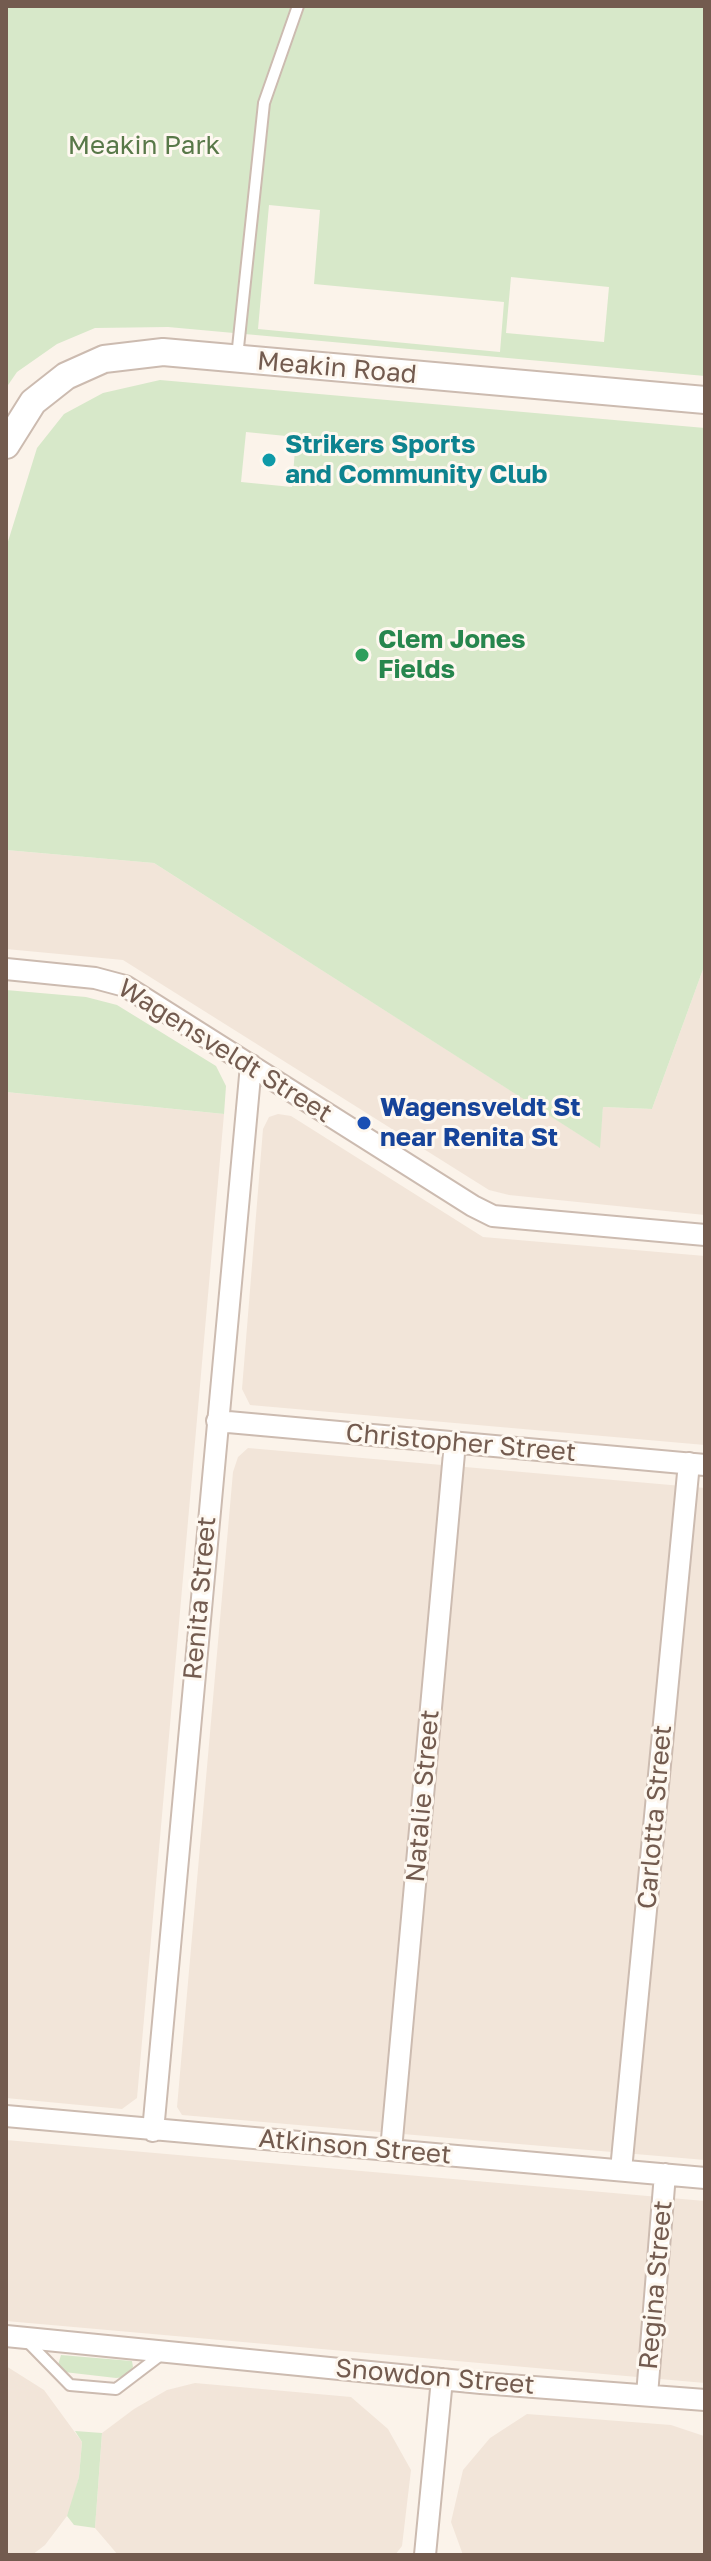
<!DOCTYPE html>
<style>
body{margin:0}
#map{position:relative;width:711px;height:2561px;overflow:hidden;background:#fbf3ea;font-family:"Golos Text",sans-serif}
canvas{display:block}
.frame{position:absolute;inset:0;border:8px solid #735b4f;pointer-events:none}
</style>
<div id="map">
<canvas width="711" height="2561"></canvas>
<div class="frame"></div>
</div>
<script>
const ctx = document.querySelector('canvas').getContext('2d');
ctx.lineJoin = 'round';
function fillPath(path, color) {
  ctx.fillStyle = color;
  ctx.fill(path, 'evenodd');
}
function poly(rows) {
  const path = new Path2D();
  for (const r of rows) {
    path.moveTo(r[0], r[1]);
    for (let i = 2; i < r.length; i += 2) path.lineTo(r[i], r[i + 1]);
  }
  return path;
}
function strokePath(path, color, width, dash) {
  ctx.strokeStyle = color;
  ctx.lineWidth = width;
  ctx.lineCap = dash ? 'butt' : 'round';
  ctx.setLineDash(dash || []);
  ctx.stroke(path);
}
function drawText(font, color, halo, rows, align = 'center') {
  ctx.font = font + ' "Golos Text",sans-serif';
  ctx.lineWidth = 6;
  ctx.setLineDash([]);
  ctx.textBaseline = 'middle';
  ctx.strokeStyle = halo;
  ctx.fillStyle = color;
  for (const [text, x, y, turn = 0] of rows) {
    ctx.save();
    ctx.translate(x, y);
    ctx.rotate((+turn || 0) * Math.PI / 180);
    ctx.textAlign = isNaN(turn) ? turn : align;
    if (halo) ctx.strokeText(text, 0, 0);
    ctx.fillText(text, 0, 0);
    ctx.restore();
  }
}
fillPath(poly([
 [6,850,154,863,599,1147,603,1107,652,1109,705,964,705,1215,509,1195,489,1190,123,960,6,949],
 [6,1092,224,1114,137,2098,122,2109,6,2098],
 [278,1114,291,1116,483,1237,705,1256,705,1445,250,1405,242,1389,263,1129,269,1117],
 [248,1448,705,1488,705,2160,182,2115,177,2107,233,1472,238,1457],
 [6,2140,705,2201,705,2383,6,2321],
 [6,2366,44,2390,82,2442,79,2477,70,2512,45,2545,32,2555,6,2555],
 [195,2383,351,2397,388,2429,411,2470,402,2546,395,2555,118,2555,95,2528,102,2433,134,2409,167,2390],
 [527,2414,671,2425,704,2436,705,2555,463,2555,451,2522,463,2470,490,2438]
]), '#f2e5d9');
fillPath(poly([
 [6,6,705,6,705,376,168,327,95,328,57,344,17,372,6,388],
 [269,205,320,210,314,284,504,302,500,352,258,329],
 [511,277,609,287,604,342,506,333],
 [160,380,705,428,705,964,652,1109,603,1107,600,1148,154,863,6,850,6,548,37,448,64,414,103,393],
 [246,432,296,437,292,487,241,482],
 [6,990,86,997,117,1005,216,1066,226,1086,224,1114,6,1092],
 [61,2355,132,2361,133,2367,125,2377,116,2378,64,2372,58,2365],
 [75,2431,102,2433,95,2528,74,2525,67,2516,79,2477,82,2442]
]), '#d7e8c9');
const service = poly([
 [237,357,264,103,298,6],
 [25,2339,70,2385,116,2389,162,2354]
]);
const minor = poly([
 [6,969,95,978,125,986,473,1206,493,1216,705,1235],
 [217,1421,705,1465],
 [6,2116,705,2178],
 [153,2131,251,1065],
 [391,2150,455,1442],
 [621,2170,689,1463],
 [6,2336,481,2383,705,2400],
 [647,2395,665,2174],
 [425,2555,442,2379]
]);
const tertiary = poly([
 [6,445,33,402,66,376,104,359,163,352,705,400]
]);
strokePath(service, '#ccbbb0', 14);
strokePath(minor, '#ccbbb0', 24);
strokePath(tertiary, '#ccbbb0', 30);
strokePath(service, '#fff', 10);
strokePath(minor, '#fff', 20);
strokePath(tertiary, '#fff', 26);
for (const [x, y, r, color] of [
 [269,460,8,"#0f9aa8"],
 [362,655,8,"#2e9e5b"],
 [364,1123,8,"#1a4fb4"]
]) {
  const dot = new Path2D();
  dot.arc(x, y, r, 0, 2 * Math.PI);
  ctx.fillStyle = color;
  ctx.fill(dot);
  strokePath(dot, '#fef8f0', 3);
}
drawText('26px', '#587848', '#fef8f0', [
 ["Meakin Park",144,146]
]);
drawText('26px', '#735b4f', '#fef8f0', [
 ["Meakin Road",337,368,5],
 ["Wagensveldt Street",225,1051,32],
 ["Christopher Street",461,1443,5],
 ["Renita Street",200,1598,-85],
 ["Natalie Street",423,1796,-85],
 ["Carlotta Street",655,1817,-85],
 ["Atkinson Street",355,2147,5],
 ["Regina Street",656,2285,-85],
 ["Snowdon Street",435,2377,5]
]);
drawText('bold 26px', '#0d838f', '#fef8f0', [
 ["Strikers Sports",285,445],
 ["and Community Club",285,475]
], 'left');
drawText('bold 26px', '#27864d', '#fef8f0', [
 ["Clem Jones",378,640],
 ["Fields",378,670]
], 'left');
drawText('bold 26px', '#164399', '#fef8f0', [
 ["Wagensveldt St",380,1108],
 ["near Renita St",380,1138]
], 'left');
</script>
